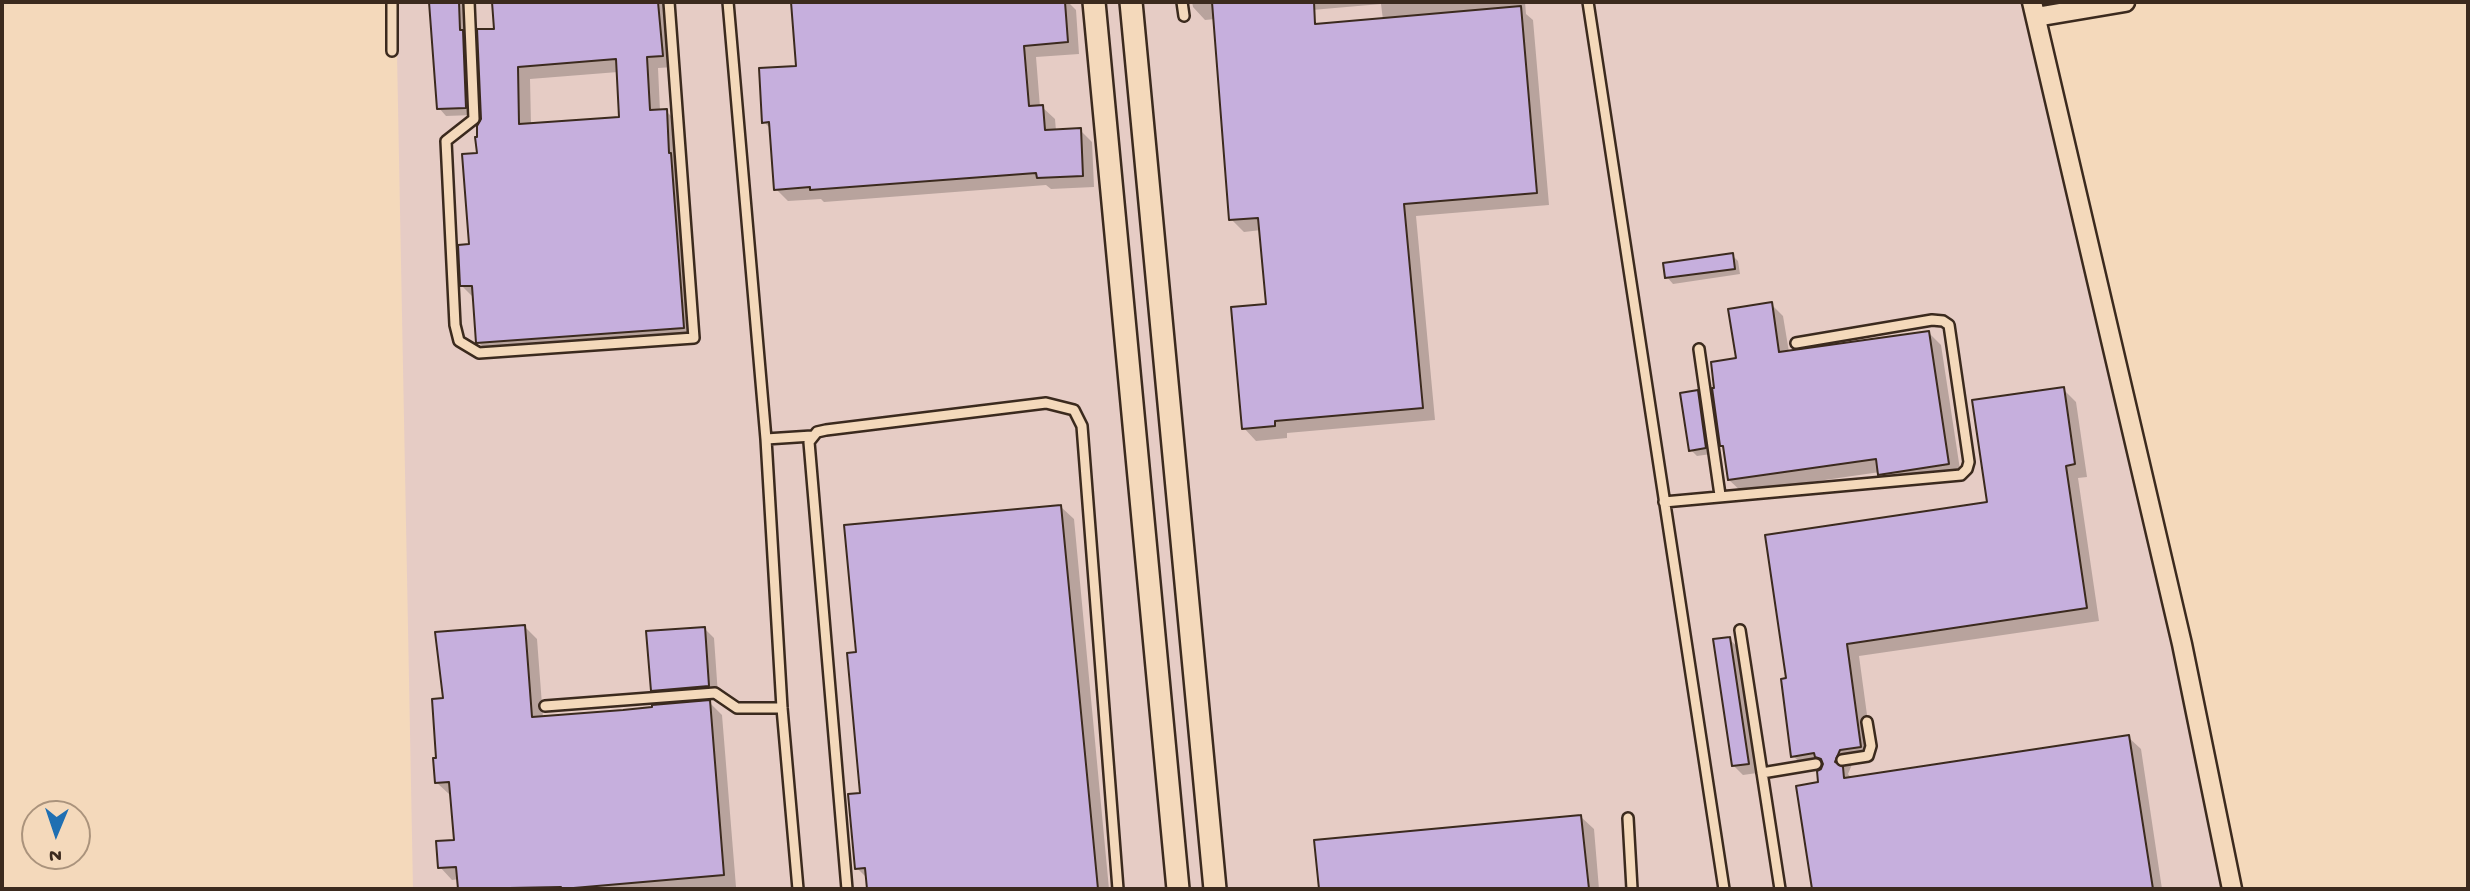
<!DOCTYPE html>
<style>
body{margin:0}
#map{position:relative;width:2470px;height:891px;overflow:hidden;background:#f4d9bb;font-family:"Gochi Hand",sans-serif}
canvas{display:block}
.frame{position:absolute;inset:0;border:4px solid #3b2a1e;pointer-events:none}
.north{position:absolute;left:21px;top:800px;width:70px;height:70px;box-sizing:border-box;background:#f4d9bb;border:2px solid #aa937c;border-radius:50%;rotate:182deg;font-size:19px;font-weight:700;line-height:28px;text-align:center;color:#3b2a1e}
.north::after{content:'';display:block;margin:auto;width:24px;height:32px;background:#1f6fb2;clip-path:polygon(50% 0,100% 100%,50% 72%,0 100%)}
</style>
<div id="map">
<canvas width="2470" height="891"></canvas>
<div class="frame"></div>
<div class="north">N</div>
</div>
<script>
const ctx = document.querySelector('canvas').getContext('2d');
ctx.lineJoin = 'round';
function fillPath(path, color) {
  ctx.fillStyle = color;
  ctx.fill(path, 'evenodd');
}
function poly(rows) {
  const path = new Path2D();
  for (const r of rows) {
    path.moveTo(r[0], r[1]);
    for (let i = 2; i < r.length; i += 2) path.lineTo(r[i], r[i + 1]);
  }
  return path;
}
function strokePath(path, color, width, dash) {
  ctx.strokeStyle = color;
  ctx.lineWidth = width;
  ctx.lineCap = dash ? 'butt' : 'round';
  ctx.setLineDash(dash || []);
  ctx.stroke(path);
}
fillPath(poly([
 [396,2,2033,2,2232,889,413,889]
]), '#e6ccc5');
fillPath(poly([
 [430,2,465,2,473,115,446,116,439,108],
 [494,2,669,2,674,67,658,68,660,111,666,111,678,123,696,339,490,354,478,342,475,299,462,286,471,246,479,155,496,30],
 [618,72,620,119,531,125,530,79],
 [793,2,1068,2,1076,10,1079,54,1036,57,1040,107,1042,107,1055,119,1056,131,1080,130,1092,142,1094,187,1051,189,1046,185,824,202,821,199,788,201,776,189,771,129,764,122,798,67],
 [1192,2,1525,2,1526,14,1533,20,1549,205,1416,216,1435,420,1287,433,1287,438,1256,441,1244,428,1268,305,1261,230,1244,232,1231,219,1215,19,1205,20,1193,7],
 [1381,4,1383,20,1267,29,1266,14],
 [1732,255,1738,261,1740,274,1673,284,1667,277],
 [1771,304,1783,316,1789,352,1929,333,1941,345,1961,476,1892,486,1880,472,1742,492,1729,480,1725,448,1722,445,1738,360],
 [2063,389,2076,402,2087,477,2078,478,2099,621,1859,656,1873,759,1853,762,1848,774,1852,779,2128,737,2141,749,2162,889,1807,889,1814,888,1820,784,1824,766,1806,768,1793,756,1788,680,1989,504],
 [1697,392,1703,398,1711,454,1697,456,1691,450],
 [1061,507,1074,519,1109,889,869,889,868,879,857,868,862,795,858,654],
 [525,627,537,639,543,718,709,702,722,715,736,887,711,889,459,889,459,879,452,880,440,867,456,842,452,794,449,794,436,782,445,700],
 [704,628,714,638,718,695,662,700,652,690],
 [1729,639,1739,648,1757,773,1743,775,1733,765],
 [1581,817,1594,829,1599,889,1321,889,1316,842]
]), '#0003');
const building = poly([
 [429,2,459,2,460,30,463,30,466,108,437,109,429,2],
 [492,2,658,2,663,56,647,57,650,110,667,109,669,153,671,153,684,328,476,343,472,286,460,286,458,245,469,244,462,154,477,153,475,137,477,137,477,126,481,119,477,29,494,29,492,2],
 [616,59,619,117,519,124,518,67,616,59],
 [791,2,1065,2,1068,42,1024,46,1029,106,1043,105,1045,130,1081,128,1083,176,1037,178,1036,173,810,190,810,187,774,190,769,122,762,123,759,68,796,66,791,2],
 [1212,2,1314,2,1315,24,1521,6,1537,193,1404,204,1423,408,1275,421,1275,426,1242,429,1231,307,1266,304,1258,218,1229,220,1212,2],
 [1733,253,1735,269,1665,278,1663,263,1733,253],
 [1772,302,1779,352,1929,331,1949,464,1878,475,1876,459,1728,480,1723,446,1720,446,1712,388,1714,388,1711,362,1736,358,1728,309,1772,302],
 [2064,387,2075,464,2066,466,2087,608,1847,644,1861,747,1840,750,1835,762,1843,767,1844,778,2129,735,2153,889,1812,889,1796,786,1818,782,1817,771,1821,769,1823,764,1821,759,1815,757,1814,753,1791,757,1781,679,1786,678,1765,535,1987,502,1972,400,2064,387],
 [1698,390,1706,448,1689,451,1680,393,1698,390],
 [1061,505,1098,889,867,889,865,868,855,869,848,794,860,793,847,653,856,652,844,525,1061,505],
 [525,625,532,717,623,710,652,707,652,705,710,700,724,875,562,889,561,887,458,889,456,867,438,868,436,841,454,840,449,782,435,783,433,758,436,758,432,699,443,698,435,632,525,625],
 [705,627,709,686,651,691,646,631,705,627],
 [1730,637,1749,764,1732,766,1713,639,1730,637],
 [1581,815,1589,889,1319,889,1314,840,1581,815]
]);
fillPath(building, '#c6afdd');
strokePath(building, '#3b2a1e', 2);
const service = poly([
 [392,2,392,51],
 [469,2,474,119,446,141,455,325,459,341,479,353,694,338,669,2],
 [728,2,766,439,782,708,798,889],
 [1182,2,1184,16],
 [1588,2,1724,889],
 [1699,349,1720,495],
 [766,439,812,436],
 [1664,502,1961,475,1967,469,1969,462,1949,325,1943,321,1932,320,1796,343],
 [1740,630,1780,889],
 [545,706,715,693,737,708,782,708],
 [1842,760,1868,756,1871,746,1867,722],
 [1762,773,1816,764],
 [1628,818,1632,889],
 [847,889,809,442,817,432,826,430,1046,403,1074,410,1082,426,1118,889]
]);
const minor = poly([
 [2032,2,2182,644,2232,889],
 [2036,17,2125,2]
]);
const tertiary = poly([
 [1094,2,1178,889],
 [1131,2,1215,889]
]);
strokePath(service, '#3b2a1e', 14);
strokePath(minor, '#3b2a1e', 23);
strokePath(tertiary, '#3b2a1e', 26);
strokePath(service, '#f4d9bb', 9);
strokePath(minor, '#f4d9bb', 18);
strokePath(tertiary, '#f4d9bb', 21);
</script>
